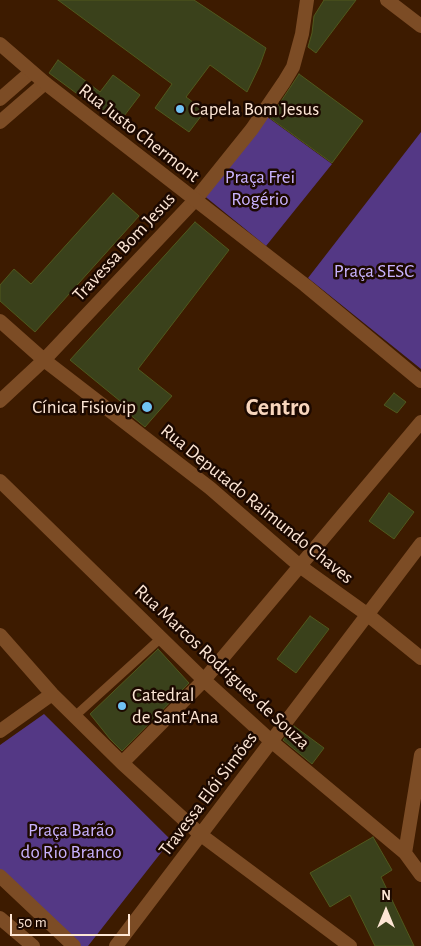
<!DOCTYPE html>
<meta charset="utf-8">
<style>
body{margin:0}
#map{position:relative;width:421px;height:946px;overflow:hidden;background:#3d1b00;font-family:"Alegreya Sans",sans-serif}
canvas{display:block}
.north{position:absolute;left:361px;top:886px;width:50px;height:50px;-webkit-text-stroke:4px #1c0900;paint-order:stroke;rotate:0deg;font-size:14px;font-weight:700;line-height:20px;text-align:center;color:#fde6d5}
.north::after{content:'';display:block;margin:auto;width:18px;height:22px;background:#fde6d5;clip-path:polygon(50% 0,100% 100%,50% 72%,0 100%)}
.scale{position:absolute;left:10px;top:914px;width:120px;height:22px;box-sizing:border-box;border:2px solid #fde6d5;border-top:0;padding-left:6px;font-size:15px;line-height:18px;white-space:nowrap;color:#fde6d5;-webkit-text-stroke:4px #1c0900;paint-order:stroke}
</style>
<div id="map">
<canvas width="421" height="946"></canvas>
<div class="north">N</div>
<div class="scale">50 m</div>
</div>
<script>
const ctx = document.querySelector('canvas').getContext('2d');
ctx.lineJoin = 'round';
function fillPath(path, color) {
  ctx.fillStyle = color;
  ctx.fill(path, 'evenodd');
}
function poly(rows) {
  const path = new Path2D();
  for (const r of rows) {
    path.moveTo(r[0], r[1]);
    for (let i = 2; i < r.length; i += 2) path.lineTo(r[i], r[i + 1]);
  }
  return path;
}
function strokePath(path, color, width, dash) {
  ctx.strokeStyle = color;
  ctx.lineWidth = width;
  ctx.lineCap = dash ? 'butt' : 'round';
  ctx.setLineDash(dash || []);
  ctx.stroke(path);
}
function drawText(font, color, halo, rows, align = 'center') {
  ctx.font = font + ' "Alegreya Sans",sans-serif';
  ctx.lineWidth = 5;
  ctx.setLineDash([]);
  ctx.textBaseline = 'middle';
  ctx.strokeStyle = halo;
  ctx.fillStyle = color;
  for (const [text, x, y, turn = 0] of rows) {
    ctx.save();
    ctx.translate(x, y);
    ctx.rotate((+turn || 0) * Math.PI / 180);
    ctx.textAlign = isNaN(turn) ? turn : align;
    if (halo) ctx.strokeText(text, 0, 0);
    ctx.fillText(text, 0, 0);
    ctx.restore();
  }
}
fillPath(poly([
 [266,116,332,164,266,246,202,194],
 [421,132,421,369,308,278],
 [44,714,171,840,88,946,80,946,0,872,0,745]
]), '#543885');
const building = poly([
 [58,0,194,0,266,48,260,65,247,92,210,65,186,97,205,111,189,132,155,108,172,84,58,0],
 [324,0,356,0,316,53,308,47,312,33,314,16,324,0],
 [58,60,100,92,113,75,140,95,118,124,49,73,58,60],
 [299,74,363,121,332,163,270,118,299,74],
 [113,193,139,216,35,332,0,301,0,285,14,269,31,284,113,193],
 [195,222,229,250,138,369,172,396,145,427,128,413,131,410,70,360,195,222],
 [394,393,406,402,397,413,384,405,394,393],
 [389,493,414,512,394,539,369,521,389,493],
 [310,616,329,629,296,673,277,659,310,616],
 [158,649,189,683,122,751,110,739,90,714,158,649],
 [294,726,324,748,312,764,283,740,294,726],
 [373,837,392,870,381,877,414,946,375,946,350,895,330,907,310,873,373,837]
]);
fillPath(building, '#3a411b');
strokePath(building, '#50591d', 1);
strokePath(poly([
 [75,716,161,638]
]), '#7c4c25', 9);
strokePath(poly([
 [387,0,421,26],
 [0,99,31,72],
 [0,122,45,83],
 [0,321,44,360,210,488,301,567,368,615,421,658],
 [0,401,44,360,195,200,252,129,284,82,293,67,302,34,307,0],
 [0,481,204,680,271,741,405,853,421,875],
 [0,635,52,694,122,763,201,835,350,946],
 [0,731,52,694],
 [122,763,204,680,421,422],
 [405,853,421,755],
 [0,876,74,946],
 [0,918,33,946],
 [116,946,421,544]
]), '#7c4c25', 14);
strokePath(poly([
 [0,44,45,83,305,285,421,381]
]), '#7c4c25', 14);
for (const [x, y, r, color] of [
 [180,109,5,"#70c2f4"],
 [147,407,6,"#70c2f4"],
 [122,706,5,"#70c2f4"]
]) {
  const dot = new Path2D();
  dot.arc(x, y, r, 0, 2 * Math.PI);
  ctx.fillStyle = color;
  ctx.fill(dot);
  strokePath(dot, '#1c0900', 2);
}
drawText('19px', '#fde6d5', '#1c0900', [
 ["Capela Bom Jesus",190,109],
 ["Cínica Fisiovip",136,407,"right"],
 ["Catedral",132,695],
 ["de Sant'Ana",132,717]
], 'left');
drawText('19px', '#fde6d5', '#1c0900', [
 ["Rua Justo Chermont",139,133,38],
 ["Travessa Bom Jesus",124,247,-47],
 ["Rua Deputado Raimundo Chaves",257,504,39],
 ["Rua Marcos Rodrigues de Souza",222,667,43],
 ["Travessa Elói Simões",208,794,-53]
]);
drawText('19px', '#c9b3fe', '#1c0900', [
 ["Praça Frei",260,177],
 ["Rogério",260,199],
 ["Praça SESC",374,271],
 ["Praça Barão",71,830],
 ["do Rio Branco",71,852]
]);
drawText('bold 24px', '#f8d6bd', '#1c0900', [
 ["Centro",278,408]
]);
</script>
